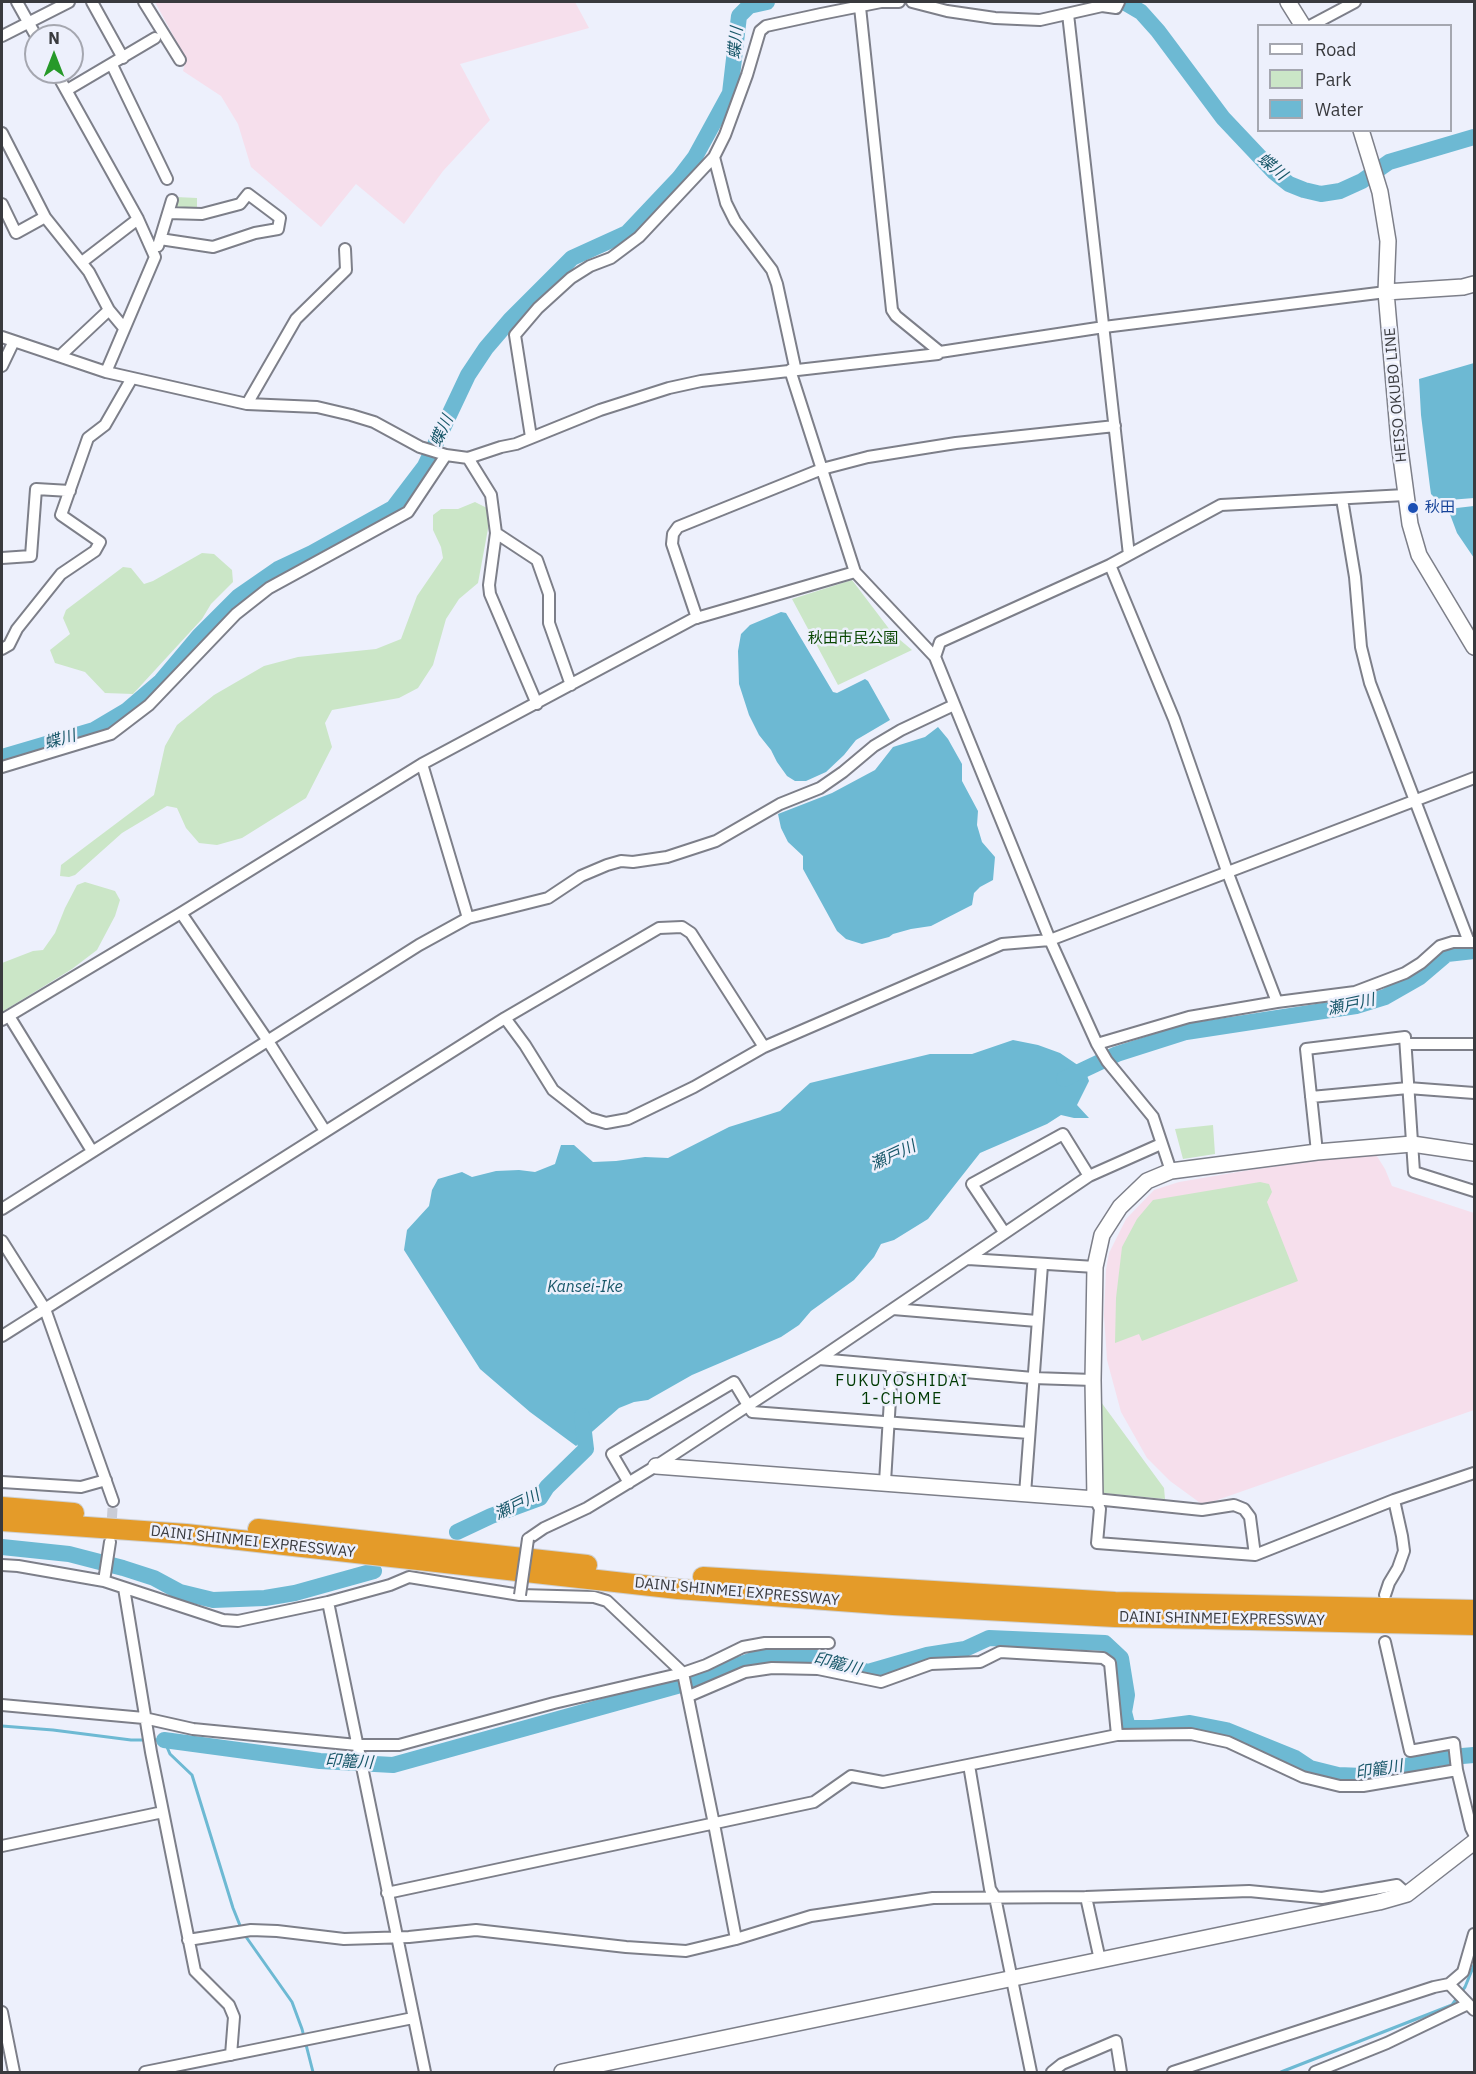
<!DOCTYPE html>
<meta charset="utf-8">
<style>
body{margin:0}
#map{position:relative;width:1476px;height:2074px;overflow:hidden;background:#edf0fc;font-family:"IBM Plex Sans",sans-serif}
canvas{display:block}
.frame{position:absolute;inset:0;border:3px solid #393a3e;pointer-events:none}
.legend{position:absolute;left:1257px;top:24px;width:195px;height:108px;box-sizing:border-box;background:#edf0fc;border:2px solid #a5a7b0;margin:0;padding:8px 10px;list-style:none;font-size:18px;color:#393a3e}
.legend li{display:flex;align-items:center;gap:12px;height:30px}
.legend b{width:30px;border:2px solid #a5a7b0}
.north{position:absolute;left:24px;top:24px;width:60px;height:60px;box-sizing:border-box;background:#edf0fc;border:2px solid #a5a7b0;border-radius:50%;rotate:0deg;font-size:16px;font-weight:700;line-height:24px;text-align:center;color:#393a3e}
.north::after{content:'';display:block;margin:auto;width:21px;height:27px;background:#269929;clip-path:polygon(50% 0,100% 100%,50% 72%,0 100%)}
</style>
<div id="map">
<canvas width="1476" height="2074"></canvas>
<div class="frame"></div>
<ul class="legend">
<li><b style="height:8px;background:#fff"></b>Road</li>
<li><b style="height:16px;background:#cbe6c7"></b>Park</li>
<li><b style="height:16px;background:#6db9d3"></b>Water</li>
</ul>
<div class="north">N</div>
</div>
<script>
const ctx = document.querySelector('canvas').getContext('2d');
ctx.lineJoin = 'round';
function fillPath(path, color) {
  ctx.fillStyle = color;
  ctx.fill(path, 'evenodd');
}
function poly(rows) {
  const path = new Path2D();
  for (const r of rows) {
    path.moveTo(r[0], r[1]);
    for (let i = 2; i < r.length; i += 2) path.lineTo(r[i], r[i + 1]);
  }
  return path;
}
function strokePath(path, color, width, dash) {
  ctx.strokeStyle = color;
  ctx.lineWidth = width;
  ctx.lineCap = dash ? 'butt' : 'round';
  ctx.setLineDash(dash || []);
  ctx.stroke(path);
}
function drawText(font, color, halo, rows, align = 'center') {
  ctx.font = font + ' "IBM Plex Sans","Noto Sans JP",sans-serif';
  ctx.lineWidth = 5;
  ctx.setLineDash([]);
  ctx.textBaseline = 'middle';
  ctx.strokeStyle = halo;
  ctx.fillStyle = color;
  for (const [text, x, y, turn = 0] of rows) {
    ctx.save();
    ctx.translate(x, y);
    ctx.rotate((+turn || 0) * Math.PI / 180);
    ctx.textAlign = isNaN(turn) ? turn : align;
    if (halo) ctx.strokeText(text, 0, 0);
    ctx.fillText(text, 0, 0);
    ctx.restore();
  }
}
fillPath(poly([
 [155,2,575,2,589,28,460,64,490,120,443,171,404,224,356,184,321,227,251,167,238,124,221,96,183,71,186,59],
 [1375,1153,1385,1169,1392,1186,1474,1213,1474,1410,1203,1505,1170,1481,1147,1458,1121,1412,1107,1360,1104,1315,1106,1270,1109,1253,1126,1219,1154,1190,1179,1182,1250,1170]
]), '#f6dfec');
fillPath(poly([
 [176,197,197,198,197,211,177,211,174,207],
 [475,502,487,508,490,518,478,583,459,599,446,619,433,665,418,688,399,698,332,710,325,723,332,747,306,798,242,838,217,845,199,843,186,828,177,808,167,806,122,833,75,875,69,877,60,876,61,865,154,795,165,746,177,725,214,695,264,666,298,657,376,649,401,639,417,596,443,558,441,547,433,530,433,515,441,509,458,509],
 [202,553,214,554,232,570,233,582,211,604,202,619,133,694,105,693,85,672,55,663,50,650,70,634,63,618,66,610,123,567,131,568,144,584,153,581],
 [852,580,893,634,912,650,838,685,792,599],
 [85,882,115,891,120,900,115,916,97,950,72,969,2,1012,2,963,33,951,43,950,55,933,65,908,77,885],
 [1213,1125,1215,1154,1183,1159,1175,1129],
 [1260,1182,1269,1184,1272,1192,1267,1202,1298,1281,1142,1341,1139,1334,1115,1343,1116,1298,1122,1247,1137,1219,1153,1200],
 [1101,1402,1164,1488,1165,1499,1103,1493]
]), '#cbe6c7');
fillPath(poly([
 [1474,363,1474,498,1449,500,1435,498,1431,494,1430,487,1421,415,1419,379],
 [1474,506,1474,558,1457,533,1448,509],
 [781,612,786,613,833,692,837,693,865,679,868,681,890,720,856,740,844,755,826,772,806,781,795,781,787,776,777,762,771,750,759,735,749,715,739,684,738,651,741,634,750,625],
 [938,727,948,739,962,764,962,781,978,811,977,825,982,842,995,857,993,880,980,887,974,893,972,905,931,926,911,929,893,934,889,937,862,944,846,939,837,931,803,869,803,856,788,842,781,828,778,814,832,793,875,770,893,747,925,737],
 [1013,1040,1038,1045,1060,1053,1085,1070,1089,1081,1077,1105,1089,1118,1074,1118,1061,1115,1047,1124,980,1153,928,1219,894,1240,881,1244,874,1257,854,1280,811,1311,799,1325,781,1337,692,1375,648,1400,634,1402,619,1408,576,1446,530,1412,480,1369,404,1250,407,1230,429,1206,432,1190,438,1179,462,1172,472,1177,496,1171,519,1170,535,1172,555,1164,561,1145,574,1145,593,1162,616,1161,645,1157,668,1158,729,1127,780,1111,810,1083,930,1054,972,1054]
]), '#6db9d3');
strokePath(poly([
 [2,1726,53,1730,131,1740,146,1740],
 [153,1740,164,1740,170,1754,192,1775,233,1908,241,1928],
 [244,1934,292,2002,302,2029,313,2072],
 [1281,2072,1452,2005,1465,1987,1474,1965]
]), '#6db9d3', 3);
strokePath(poly([
 [1124,2,1141,12,1158,31,1223,118,1274,172,1289,184,1304,190,1321,194,1340,191,1362,181,1389,162,1474,137],
 [2,757,94,730,126,711,161,681,199,636,239,596,278,569,312,553,393,508,425,466,468,375,486,348,510,320,572,258,627,233,679,178,695,157,730,93,739,16,749,6,767,2],
 [1064,1079,1117,1054,1186,1032,1356,1006,1385,997,1420,977,1447,954,1474,951],
 [457,1532,491,1516,540,1498,547,1487,586,1449,582,1416],
 [2,1547,69,1554,123,1568,154,1578,180,1592,213,1600,265,1598,295,1593,374,1571],
 [164,1740,320,1761,393,1765,695,1681,758,1658,787,1655,808,1656,868,1672,927,1655,965,1649,989,1638,1105,1643,1121,1658,1127,1695,1124,1712,1128,1728,1152,1728,1190,1723,1226,1730,1295,1758,1310,1768,1338,1775,1363,1776,1439,1758,1474,1755]
]), '#6db9d3', 16);
strokePath(poly([
 [111,1533,113,1501]
]), '#c9ccd6', 10, [10, 5]);
const street = poly([
 [17,2,36,36],
 [92,2,123,58],
 [144,2,180,60],
 [912,2,947,11,995,18,1040,20,1102,6,1116,8,1119,2],
 [860,7,892,310,896,316,940,352],
 [1068,14,1129,555],
 [1310,26,1355,2],
 [2,36,69,2],
 [112,65,167,179],
 [56,72,138,219,155,257,106,372],
 [67,90,155,38],
 [2,133,45,217,89,272,109,310,124,328],
 [714,157,726,203,735,221,772,270,777,284,795,367,790,370],
 [2,204,16,233,45,217],
 [160,239,213,247,255,233,278,229,280,218,248,194,240,204,202,214,168,213],
 [158,246,172,200],
 [82,262,138,219],
 [2,337,106,372,247,404,317,407,351,415,374,422,420,447,446,455,468,458,501,447,516,444,600,410,669,388,701,381,938,354,940,352,1104,327,1386,292],
 [60,356,109,310],
 [2,366,14,341],
 [790,370,855,572,935,657,1050,940,1097,1044,1107,1061,1153,1117,1171,1171],
 [247,404,296,319,346,270,345,249],
 [531,437,515,335,538,308,571,278,590,266,611,258,639,237,714,157,725,135,747,75,760,31,766,26,821,14,881,2,899,2],
 [468,458,491,495,496,533,489,585,490,594,537,704],
 [1342,499,1355,577,1361,647,1370,683,1469,942],
 [496,533,537,560,549,594,549,623,571,685],
 [2,558,31,556,36,489,70,491],
 [1110,565,1174,719,1227,871,1277,1002],
 [697,618,672,544,673,534,678,527,822,469,868,457,956,443,1115,426],
 [2,649,9,645,17,629,61,574,95,551,100,542,61,515,88,438,105,425,132,378],
 [935,657,940,642,1110,565,1221,505,1405,495],
 [422,764,468,918],
 [2,767,111,734,149,705,236,614,269,588,408,512,446,455],
 [181,913,268,1041,325,1131],
 [9,1016,92,1151],
 [505,1018,525,1045,553,1090,589,1118,606,1123,628,1119,694,1087,764,1047,1002,944,1050,940,1474,778],
 [2,1020,181,913,422,764,693,619,855,572],
 [1097,1044,1189,1017,1277,1002,1355,992,1405,973,1421,963,1440,946,1453,942,1474,942],
 [1406,1044,1474,1044],
 [1311,1097,1408,1088,1474,1093],
 [1317,1152,1306,1049,1405,1037,1414,1172,1474,1191],
 [2,1209,419,945,468,918,548,898,581,876,607,865,621,861,633,862,667,857,716,841,780,804,820,788,843,772,874,746,901,730,954,705],
 [1004,1232,972,1184,1063,1134,1089,1176],
 [2,1241,45,1309,113,1501],
 [968,1259,1095,1267],
 [893,1309,1037,1321],
 [2,1336,505,1018,659,928,682,927,691,933,764,1047],
 [819,1359,1033,1378,1093,1380],
 [2,1482,81,1487,106,1480],
 [885,1482,892,1366],
 [629,1483,612,1454,734,1382,752,1412,1029,1433],
 [1025,1494,1042,1265],
 [1095,1499,1100,1509,1097,1543,1255,1555,1394,1500,1474,1473],
 [1095,1499,1202,1510,1234,1505,1244,1509,1250,1517,1255,1555],
 [528,1539,544,1528,587,1508,656,1466,819,1359,1089,1176,1161,1144],
 [2,1565,18,1566,104,1581,223,1620,238,1621,328,1602],
 [104,1581,110,1542],
 [124,1588,151,1752,195,1971,229,2005,234,2017,231,2055],
 [1385,1595,1389,1583,1398,1568,1404,1551,1402,1536,1394,1500],
 [1385,1642,1410,1751,1454,1743,1457,1770,1471,1828,1474,1834],
 [689,1696,745,1672,772,1668,818,1669,881,1682,931,1664,980,1662,1000,1652,1103,1658,1110,1663,1117,1735],
 [2,1705,144,1718,193,1729,357,1745,399,1745,554,1703,683,1673,706,1665,743,1647,765,1643,829,1643],
 [969,1765,990,1889,995,1897,1031,2072],
 [2,1846,163,1812],
 [387,1893,814,1802,851,1776,883,1782,1117,1735,1191,1734,1228,1742,1303,1777,1340,1786,1363,1786,1457,1770],
 [1086,1897,1100,1960],
 [188,1940,251,1930,277,1931,344,1939,409,1937,476,1930,626,1947,686,1951,736,1939,811,1916,933,1898,1086,1897,1249,1891,1322,1898,1397,1885,1407,1894],
 [1449,1984,1474,2010],
 [2,2012,14,2072],
 [145,2072,413,2018],
 [425,2072,328,1602,390,1585,409,1577,520,1595,594,1597,607,1601,683,1673,714,1824,736,1939],
 [1052,2072,1062,2064,1116,2041,1121,2072],
 [1173,2072,1434,1987,1449,1984,1463,1972,1474,1934],
 [1315,2072,1387,2043,1468,2004]
]);
const secondary = poly([
 [1288,2,1303,26],
 [1361,130,1380,192,1388,241,1386,292,1399,442,1410,524,1419,555,1474,647],
 [1386,292,1463,287,1474,284],
 [656,1466,1095,1499,1093,1380,1095,1267,1102,1235,1120,1207,1147,1181,1171,1171,1317,1152,1412,1144,1474,1153],
 [562,2072,1379,1902,1407,1894,1474,1842]
]);
const highway = poly([
 [2,1507,74,1513],
 [2,1521,186,1534,678,1589,893,1605,1115,1617,1474,1625],
 [258,1529,587,1565],
 [703,1577,1115,1602,1474,1610]
]);
strokePath(street, '#7d7f89', 14);
strokePath(secondary, '#7d7f89', 18);
strokePath(highway, '#cfd0d1', 22);
strokePath(street, '#fff', 10);
strokePath(secondary, '#fff', 15);
strokePath(highway, '#e49b29', 20);
const streetBridge = poly([
 [520,1595,528,1539]
]);
strokePath(streetBridge, '#7d7f89', 14, []);
strokePath(streetBridge, '#fff', 10);
for (const [x, y, r, color] of [
 [1413,508,6,"#1a4fb4"]
]) {
  const dot = new Path2D();
  dot.arc(x, y, r, 0, 2 * Math.PI);
  ctx.fillStyle = color;
  ctx.fill(dot);
  strokePath(dot, '#edf0fc', 2);
}
drawText('15px', '#393a3e', '#edf0fc', [
 ["HEISO OKUBO LINE",1396,395,-95],
 ["DAINI SHINMEI EXPRESSWAY",253,1542,6],
 ["DAINI SHINMEI EXPRESSWAY",737,1592,5],
 ["DAINI SHINMEI EXPRESSWAY",1222,1619,1]
]);
drawText('15px', '#164399', '#edf0fc', [
 ["秋田",1425,508]
], 'left');
drawText('15px', '#094702', '#edf0fc', [
 ["秋田市民公園",853,639]
]);
drawText('italic 16px', '#185769', '#edf0fc', [
 ["蝶川",736,43,-84],
 ["蝶川",1272,167,40],
 ["蝶川",442,431,-65],
 ["蝶川",60,740,-16],
 ["瀬戸川",1351,1005,-12],
 ["瀬戸川",893,1156,-25],
 ["Kansei-Ike",585,1287],
 ["瀬戸川",517,1505,-26],
 ["印籠川",837,1664,14],
 ["印籠川",349,1762,3],
 ["印籠川",1379,1770,-9]
]);
ctx.letterSpacing = '1.5px';
drawText('16px', '#003a03', '#edf0fc', [
 ["FUKUYOSHIDAI",902,1381],
 ["1-CHOME",902,1399]
]);
ctx.letterSpacing = '0px';
</script>
